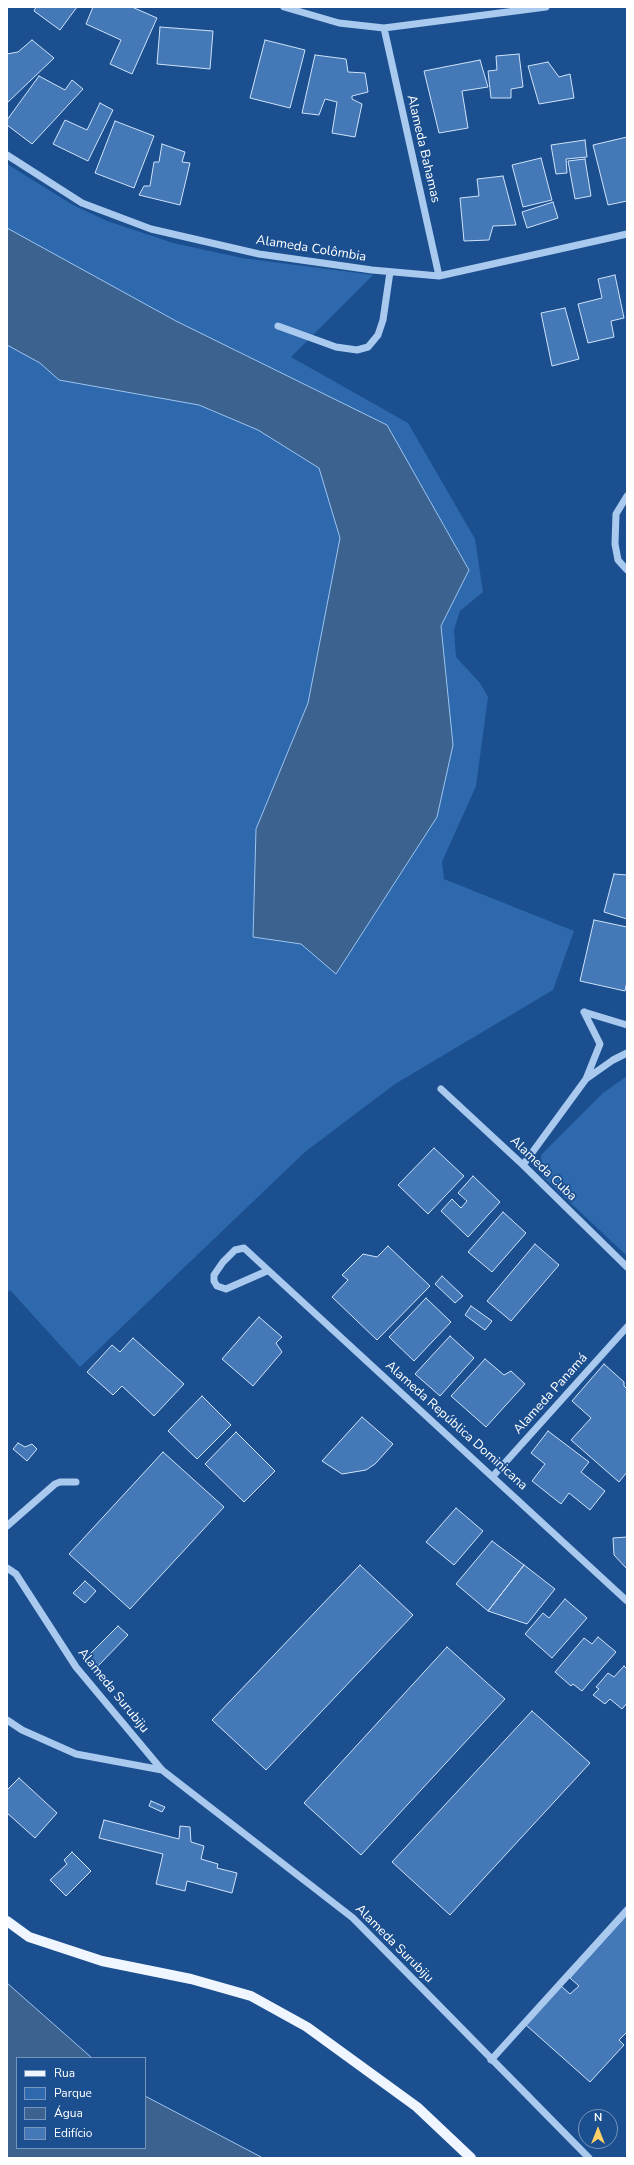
<!DOCTYPE html>
<meta charset="utf-8">
<style>
body{margin:0}
#map{position:relative;width:634px;height:2165px;overflow:hidden;background:#1b4f8f;font-family:"Nunito Sans",sans-serif}
canvas{display:block}
.frame{position:absolute;inset:0;border:8px solid #fff;pointer-events:none}
.legend{position:absolute;left:16px;top:2057px;width:130px;height:92px;box-sizing:border-box;background:#1b4f8f;border:1px solid #7695bc;margin:0;padding:5px 7px;list-style:none;font-size:12px;color:#fff}
.legend li{display:flex;align-items:center;gap:8px;height:20px}
.legend b{width:20px;border:1px solid #7695bc}
.north{position:absolute;left:578px;top:2109px;width:40px;height:40px;box-sizing:border-box;background:#1b4f8f;border:1px solid #7695bc;border-radius:50%;rotate:0deg;font-size:11px;font-weight:700;line-height:16px;text-align:center;color:#fff}
.north::after{content:'';display:block;margin:auto;width:14px;height:18px;background:#ffd166;clip-path:polygon(50% 0,100% 100%,50% 72%,0 100%)}
</style>
<div id="map">
<canvas width="634" height="2165"></canvas>
<div class="frame"></div>
<ul class="legend">
<li><b style="height:5px;background:#f0f6ff"></b>Rua</li>
<li><b style="height:11px;background:#2e69ad"></b>Parque</li>
<li><b style="height:11px;background:#3c6290"></b>Água</li>
<li><b style="height:11px;background:#4478b7"></b>Edifício</li>
</ul>
<div class="north">N</div>
</div>
<script>
const ctx = document.querySelector('canvas').getContext('2d');
ctx.lineJoin = 'round';
function fillPath(path, color) {
  ctx.fillStyle = color;
  ctx.fill(path, 'evenodd');
}
function poly(rows) {
  const path = new Path2D();
  for (const r of rows) {
    path.moveTo(r[0], r[1]);
    for (let i = 2; i < r.length; i += 2) path.lineTo(r[i], r[i + 1]);
  }
  return path;
}
function strokePath(path, color, width, dash) {
  ctx.strokeStyle = color;
  ctx.lineWidth = width;
  ctx.lineCap = dash ? 'butt' : 'round';
  ctx.setLineDash(dash || []);
  ctx.stroke(path);
}
function drawText(font, color, halo, rows, align = 'center') {
  ctx.font = font + ' "Nunito Sans",sans-serif';
  ctx.lineWidth = 3.5;
  ctx.setLineDash([]);
  ctx.textBaseline = 'middle';
  ctx.strokeStyle = halo;
  ctx.fillStyle = color;
  for (const [text, x, y, turn = 0] of rows) {
    ctx.save();
    ctx.translate(x, y);
    ctx.rotate((+turn || 0) * Math.PI / 180);
    ctx.textAlign = isNaN(turn) ? turn : align;
    if (halo) ctx.strokeText(text, 0, 0);
    ctx.fillText(text, 0, 0);
    ctx.restore();
  }
}
fillPath(poly([
 [7,164,73,205,107,221,173,243,242,258,373,275,291,357,408,423,475,539,483,592,460,611,454,630,456,657,480,683,488,697,476,786,442,862,444,879,574,931,553,990,395,1084,305,1152,80,1367,10,1290,7,1293],
 [627,1076,627,1256,542,1176,541,1155,603,1093]
]), '#2e69ad');
const water = poly([
 [7,228,176,321,387,425,469,570,441,626,453,745,437,817,336,974,301,944,253,937,256,829,308,703,340,538,319,468,258,430,199,405,59,380,40,363,7,345,7,228],
 [7,1983,92,2058,17,2058,17,2148,145,2148,145,2096,263,2158,7,2158,7,1983]
]);
fillPath(water, '#3c6290');
strokePath(water, '#9cc4f0', 1);
const building = poly([
 [36,7,77,7,60,30,34,11,36,7],
 [93,7,132,7,157,18,132,74,110,64,121,40,86,24,93,7],
 [160,27,213,31,210,69,157,64,160,27],
 [32,40,54,58,7,103,7,54,18,52,32,40],
 [265,40,305,50,290,108,250,98,265,40],
 [519,54,523,87,511,89,511,98,491,98,488,71,497,70,496,56,519,54],
 [315,55,346,59,348,72,365,73,368,92,352,96,352,99,362,104,355,137,332,133,337,102,325,99,319,115,302,113,315,55],
 [480,60,488,87,462,91,468,128,439,133,424,71,480,60],
 [548,62,559,77,570,74,574,98,539,104,528,66,548,62],
 [39,76,65,90,72,80,83,89,32,144,7,125,7,120,39,76],
 [100,103,113,110,88,161,53,144,65,120,87,130,100,103],
 [115,121,154,136,134,188,95,173,115,121],
 [627,137,627,201,608,205,593,145,627,137],
 [585,140,587,157,566,159,567,173,556,174,551,145,585,140],
 [162,144,185,152,182,162,190,163,180,205,139,195,144,186,150,186,154,162,159,162,162,144],
 [541,158,552,200,523,207,512,165,541,158],
 [585,159,591,196,575,199,568,161,585,159],
 [503,176,516,225,493,226,489,240,464,241,460,198,479,196,477,179,503,176],
 [553,202,558,218,527,228,522,212,553,202],
 [615,275,624,318,611,321,614,337,588,343,578,304,602,298,598,279,615,275],
 [565,308,579,359,552,366,541,313,565,308],
 [614,874,627,875,627,919,604,912,614,874],
 [594,920,627,927,627,981,625,991,580,981,594,920],
 [434,1148,464,1176,428,1214,398,1185,434,1148],
 [473,1176,500,1202,468,1237,441,1211,452,1199,461,1208,467,1201,458,1193,473,1176],
 [503,1212,526,1233,492,1272,468,1252,503,1212],
 [535,1244,559,1265,511,1321,487,1301,535,1244],
 [388,1246,430,1286,377,1340,332,1297,348,1280,342,1275,363,1254,377,1257,388,1246],
 [442,1276,463,1296,455,1303,435,1284,442,1276],
 [426,1298,451,1322,414,1361,389,1337,426,1298],
 [471,1306,492,1321,485,1330,465,1315,471,1306],
 [259,1317,282,1337,276,1343,282,1352,253,1386,222,1359,259,1317],
 [450,1336,474,1358,440,1396,415,1374,450,1336],
 [133,1338,184,1384,154,1416,122,1386,113,1395,87,1372,112,1345,120,1352,133,1338],
 [485,1359,504,1375,511,1371,525,1384,486,1427,451,1396,485,1359],
 [604,1364,624,1382,624,1386,627,1389,627,1472,619,1482,571,1440,591,1418,572,1401,604,1364],
 [202,1396,231,1425,197,1459,168,1431,202,1396],
 [362,1417,393,1444,375,1464,366,1470,342,1474,322,1461,362,1417],
 [548,1431,589,1462,581,1472,605,1491,590,1510,569,1493,561,1504,532,1481,545,1464,531,1453,548,1431],
 [236,1432,275,1471,244,1502,205,1464,236,1432],
 [18,1443,25,1447,32,1444,37,1449,27,1461,13,1449,18,1443],
 [163,1452,224,1507,130,1609,69,1554,163,1452],
 [456,1508,483,1531,454,1565,426,1542,456,1508],
 [627,1537,627,1569,614,1555,613,1538,627,1537],
 [492,1541,524,1565,488,1611,456,1584,492,1541],
 [360,1565,413,1615,266,1770,212,1720,360,1565],
 [524,1565,555,1589,527,1624,488,1611,524,1565],
 [85,1581,96,1591,85,1603,73,1593,85,1581],
 [565,1599,587,1618,552,1658,525,1634,543,1613,549,1618,565,1599],
 [118,1626,128,1635,98,1666,88,1656,118,1626],
 [598,1637,616,1652,582,1691,573,1684,571,1686,555,1672,584,1638,592,1644,598,1637],
 [447,1647,505,1699,361,1855,304,1803,447,1647],
 [624,1666,627,1669,627,1703,622,1709,610,1699,605,1704,593,1695,599,1689,596,1687,608,1673,614,1677,624,1666],
 [532,1711,590,1763,450,1915,392,1862,532,1711],
 [19,1778,57,1813,35,1838,7,1813,7,1790,19,1778],
 [151,1801,165,1807,162,1812,149,1806,151,1801],
 [104,1820,179,1839,180,1826,190,1827,191,1842,204,1846,201,1859,218,1864,217,1868,237,1873,232,1893,187,1881,185,1891,156,1884,163,1854,99,1838,104,1820],
 [72,1852,91,1871,66,1896,50,1880,67,1864,64,1860,72,1852],
 [627,1915,627,2032,619,2040,624,2045,590,2082,526,2025,561,1986,570,1994,579,1986,570,1978,627,1915]
]);
fillPath(building, '#4478b7');
strokePath(building, '#cfe3fa', 1);
strokePath(poly([
 [284,7,339,23,384,28,546,7],
 [384,28,439,276],
 [7,155,82,203,151,229,259,254,372,270,439,276,627,234],
 [278,326,336,347,357,350,368,347,378,335,383,320,390,272],
 [627,496,616,514,615,544,618,560,627,570],
 [584,1012,600,1044,586,1079],
 [584,1012,627,1025],
 [441,1089,523,1165,627,1267],
 [523,1165,586,1079,613,1060,627,1053],
 [267,1271,226,1289,217,1286,214,1281,214,1275,223,1262,235,1250,244,1248,627,1601],
 [493,1476,627,1327],
 [7,1526,55,1484,60,1482,76,1482],
 [7,1568,16,1574,76,1667,162,1770,353,1918,589,2158],
 [7,1720,22,1730,76,1754,162,1770],
 [491,2060,627,1910]
]), '#a9c9ee', 7);
strokePath(poly([
 [7,1921,29,1937,102,1961,191,1979,251,1996,307,2027,417,2107,471,2158]
]), '#f0f6ff', 10);
drawText('13px', '#fff', '#1b4f8f', [
 ["Alameda Bahamas",423,149,77],
 ["Alameda Colômbia",311,249,9],
 ["Alameda Cuba",543,1169,44],
 ["Alameda Panamá",551,1394,-48],
 ["Alameda República Dominicana",456,1426,42],
 ["Alameda Surubiju",113,1691,51],
 ["Alameda Surubiju",394,1944,45]
]);
</script>
